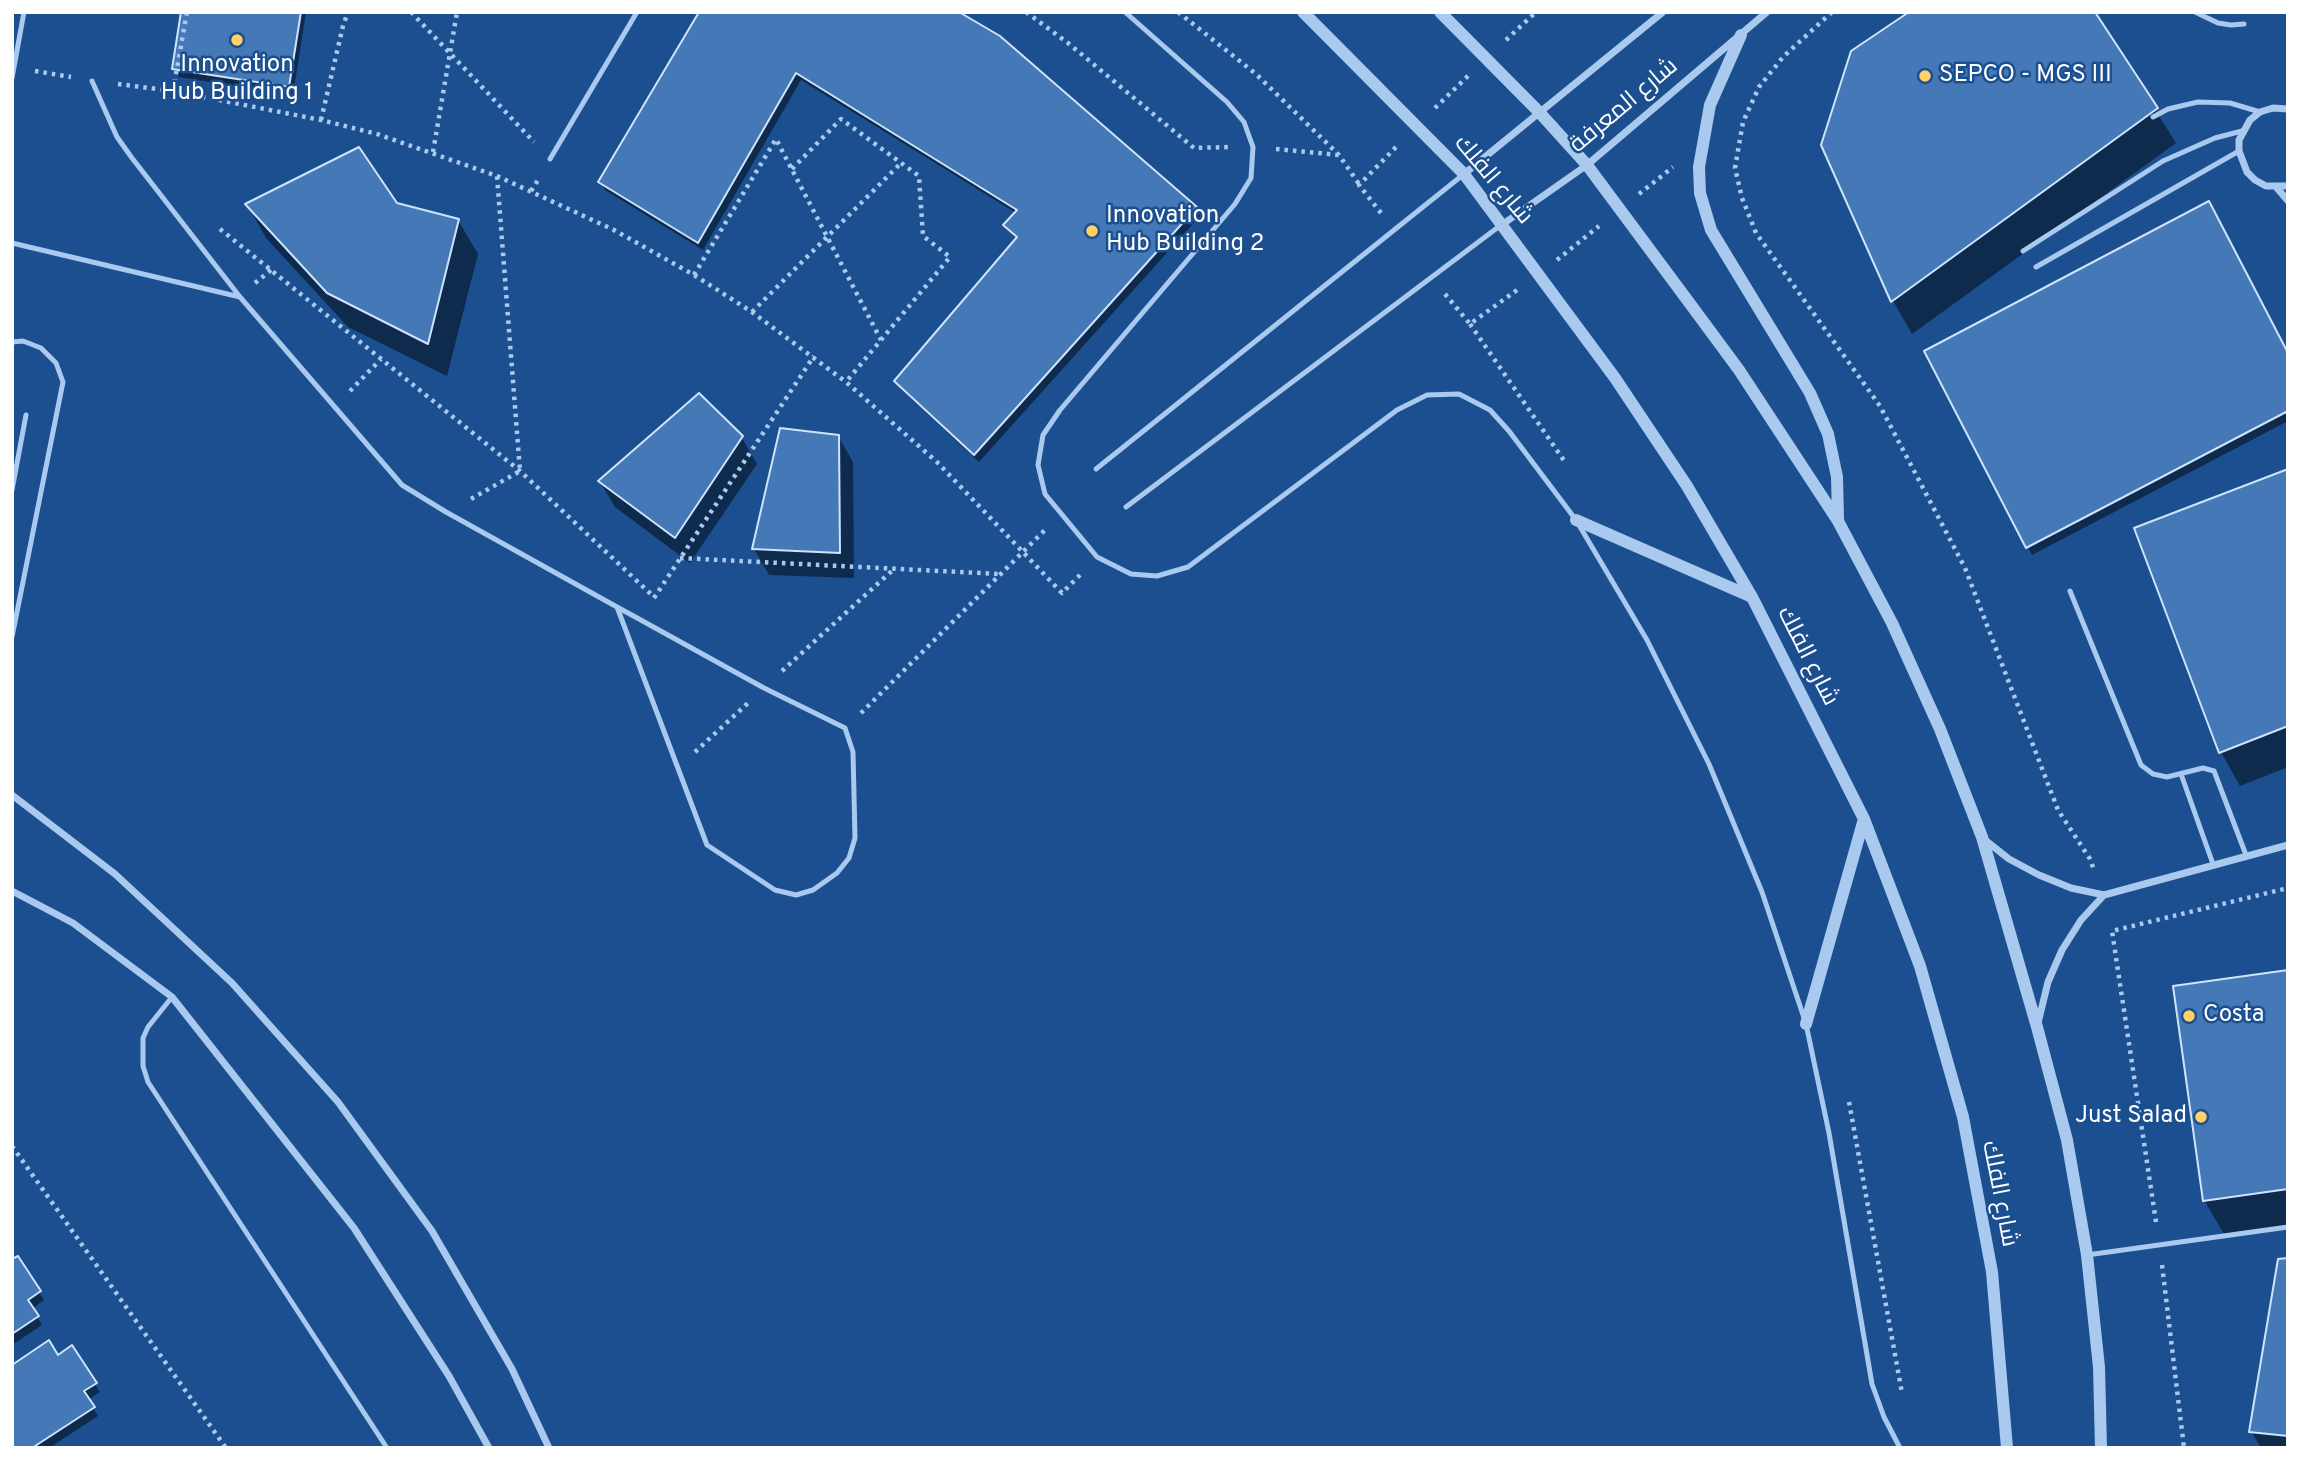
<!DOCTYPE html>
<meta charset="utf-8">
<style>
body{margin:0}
#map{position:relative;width:2300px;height:1460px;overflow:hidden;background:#1b4f8f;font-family:Overpass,sans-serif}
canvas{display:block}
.frame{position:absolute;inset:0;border:14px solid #fff;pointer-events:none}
</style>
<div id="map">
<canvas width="2300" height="1460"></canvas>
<div class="frame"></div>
</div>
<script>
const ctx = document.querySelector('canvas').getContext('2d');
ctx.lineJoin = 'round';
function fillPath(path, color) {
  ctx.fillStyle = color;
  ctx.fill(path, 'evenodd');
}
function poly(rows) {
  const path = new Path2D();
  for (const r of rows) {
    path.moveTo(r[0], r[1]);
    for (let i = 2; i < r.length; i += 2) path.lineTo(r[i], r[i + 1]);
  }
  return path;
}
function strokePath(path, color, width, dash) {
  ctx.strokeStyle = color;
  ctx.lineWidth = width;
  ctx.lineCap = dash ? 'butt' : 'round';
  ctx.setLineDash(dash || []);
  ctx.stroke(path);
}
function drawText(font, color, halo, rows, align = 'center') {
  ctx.font = font + ' Overpass,Cairo,sans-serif';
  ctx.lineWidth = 5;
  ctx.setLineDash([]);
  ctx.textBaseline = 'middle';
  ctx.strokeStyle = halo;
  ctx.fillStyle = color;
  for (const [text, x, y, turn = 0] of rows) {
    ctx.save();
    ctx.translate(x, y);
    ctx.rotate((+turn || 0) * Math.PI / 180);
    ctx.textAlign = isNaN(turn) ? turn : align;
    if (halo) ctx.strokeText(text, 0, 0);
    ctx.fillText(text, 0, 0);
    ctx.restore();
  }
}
fillPath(poly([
 [183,12,306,12,293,95,179,77,174,68],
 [701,12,1195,208,1200,216,979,462,901,389,897,381,1017,240,1005,225,1016,213,801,80,703,250,605,190,600,182],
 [2093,12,2176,143,1912,334,1893,301,1823,145],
 [247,204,396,205,458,220,478,254,447,376,348,327,266,238],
 [1926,352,2288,356,2288,421,2032,555],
 [838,436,853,462,854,578,769,575,754,549],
 [742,438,757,464,690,563,615,507,600,482],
 [2288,470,2288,767,2240,786,2221,752],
 [2288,972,2288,1225,2224,1234,2204,1200],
 [17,1258,44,1300,32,1309,42,1325,12,1345,12,1261],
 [2288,1260,2288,1448,2261,1448,2251,1431],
 [72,1348,100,1392,88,1400,98,1416,49,1448,12,1448,58,1357]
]), '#0007');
const building = poly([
 [181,12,301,12,289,87,172,69,181,12],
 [699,12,959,12,1000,36,1197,207,974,455,894,381,1017,237,1003,225,1017,210,796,73,698,243,598,182,699,12],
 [1909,12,2095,12,2158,108,1891,302,1821,145,1851,51,1909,12],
 [359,147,397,203,459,219,428,344,327,293,245,204,359,147],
 [2209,201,2288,353,2288,411,2026,548,1924,351,2209,201],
 [699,393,743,436,675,538,598,481,699,393],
 [780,428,839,435,840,553,752,549,780,428],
 [2288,469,2288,726,2219,753,2134,528,2288,469],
 [2288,970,2288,1189,2203,1201,2173,986,2288,970],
 [18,1256,41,1291,28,1300,39,1316,12,1334,12,1259,18,1256],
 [2288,1258,2288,1436,2249,1432,2278,1259,2288,1258],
 [49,1340,58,1355,72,1345,97,1383,84,1391,95,1407,32,1448,12,1448,12,1365,49,1340]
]);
fillPath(building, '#4478b7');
strokePath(building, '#cfe3fa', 2);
strokePath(poly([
 [411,12,534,142],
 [1026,12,1068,43,1194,148,1229,147],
 [1178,12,1256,74,1339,155,1359,184],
 [1832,12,1783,57,1759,87,1743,122,1735,168,1742,198,1756,233,1880,406,1965,568,2058,810,2090,859,2094,870],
 [1506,40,1536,12],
 [35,71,71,77],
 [118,84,173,91,321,120,377,134,497,176,614,230,694,275,752,312,846,382,937,462,1062,593,1082,573],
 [173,91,187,12],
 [1435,108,1469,75],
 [321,120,343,26,348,12],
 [1276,149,1339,155],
 [433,152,457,12],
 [792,169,841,119,919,176,923,236,950,257,846,382],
 [531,191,540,177],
 [1639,194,1673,167],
 [1381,213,1359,185,1399,144],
 [220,229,520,471,654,597],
 [1557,260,1599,226],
 [694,275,776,139,881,340],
 [255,283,271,270],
 [1445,294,1470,324,1517,290],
 [752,312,901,163],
 [1470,324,1565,462],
 [350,391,381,359],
 [471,499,520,471,497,176],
 [680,558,1000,574],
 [654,598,814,356],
 [782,671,895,568],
 [861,713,1046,529],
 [695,752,748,703],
 [1849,1102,1902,1393],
 [12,1146,226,1448],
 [2156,1222,2112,931,2288,888],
 [2162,1265,2184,1448]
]), '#a9c9ee', 4.5, [3.5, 5]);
strokePath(poly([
 [1125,12,1227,102,1244,122,1253,147,1251,178,1235,204,1060,410,1043,435,1038,465,1045,494,1097,557,1131,574,1157,576,1188,567,1397,410,1427,395,1459,394,1490,410,1509,431,1576,520,1647,640,1709,764,1762,892,1806,1024,1829,1133,1872,1384,1884,1417,1900,1448],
 [2195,12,2218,23,2231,25,2244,24],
 [12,78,24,12],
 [92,81,117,137,132,158,240,297,402,485,446,512,617,607,639,619,764,688,845,728,853,752,855,838,849,858,837,873,813,890,796,895,775,890,707,845,617,607],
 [2153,117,2168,109,2198,102,2230,103,2260,112],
 [550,159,637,12],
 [12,243,240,297],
 [2023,251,2163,161,2215,138,2242,131],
 [2036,267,2239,151],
 [12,342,23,341,41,348,56,363,63,382,12,637],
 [1096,469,1464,174],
 [12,490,26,415],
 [1126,507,1501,225],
 [2070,591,2141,765,2153,774,2167,777,2203,768,2214,771,2246,855],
 [2181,774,2213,864],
 [172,997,148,1027,143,1038,143,1066,148,1082,387,1448],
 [2087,1255,2288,1227]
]), '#a9c9ee', 5);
strokePath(poly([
 [2288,109,2273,108,2260,112,2250,120,2239,140,2239,151,2247,172,2255,180,2266,186,2288,186],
 [1464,174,1663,12],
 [2277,188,2288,201],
 [1503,224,1587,165,1767,12],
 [12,795,115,874,232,983,338,1102,432,1231,512,1369,549,1448],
 [1985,840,2009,859,2039,875,2071,888,2104,895,2288,845],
 [12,891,73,923,172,997,354,1228,449,1376,489,1448],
 [2038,1023,2048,982,2062,950,2081,920,2104,895]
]), '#a9c9ee', 7);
strokePath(poly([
 [1303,12,1464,174,1615,378,1687,486,1752,597,1864,819,1920,966,1963,1117,1992,1272,2007,1448],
 [1440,12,1540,113,1587,165,1688,301,1739,370,1838,521,1892,623,1940,729,1982,837,2037,1027,2067,1140,2087,1255,2099,1367,2101,1448],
 [1741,35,1710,105,1699,167,1700,193,1711,230,1810,393,1828,434,1837,477,1838,520],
 [1576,520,1752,597],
 [1806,1024,1864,819]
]), '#a9c9ee', 12);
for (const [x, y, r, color] of [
 [237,40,7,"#ffd166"],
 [1925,76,7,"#ffd166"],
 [1092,231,7,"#ffd166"],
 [2189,1016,7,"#ffd166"],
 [2201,1117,7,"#ffd166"]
]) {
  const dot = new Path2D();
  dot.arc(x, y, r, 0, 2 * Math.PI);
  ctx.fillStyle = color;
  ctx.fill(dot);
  strokePath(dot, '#1b4f8f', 2.5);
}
drawText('24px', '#fff', '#1b4f8f', [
 ["Innovation",237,66,"center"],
 ["Hub Building 1",237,94,"center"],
 ["SEPCO - MGS III",1939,76],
 ["Innovation",1106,217],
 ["Hub Building 2",1106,245],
 ["Costa",2203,1016],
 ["Just Salad",2187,1117,"right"]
], 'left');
drawText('24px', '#fff', '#1b4f8f', [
 ["شارع المعرفة",1625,107,-40],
 ["شارع الفلك",1492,181,50],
 ["شارع الفلك",1806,657,63],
 ["شارع الفلك",1998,1194,79]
]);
</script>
